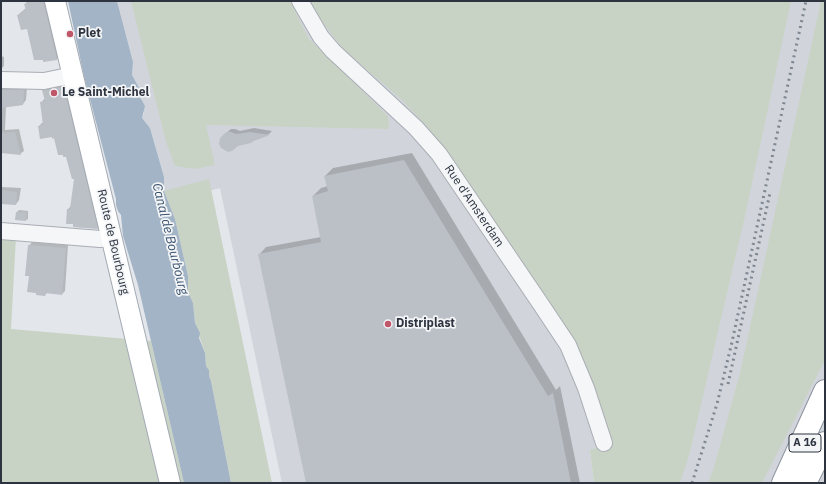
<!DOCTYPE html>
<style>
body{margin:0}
#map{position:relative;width:826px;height:484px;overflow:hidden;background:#e3e6ea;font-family:"IBM Plex Sans",sans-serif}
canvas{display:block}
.frame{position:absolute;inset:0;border:2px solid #2d3440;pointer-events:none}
</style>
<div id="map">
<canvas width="826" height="484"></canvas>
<div class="frame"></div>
</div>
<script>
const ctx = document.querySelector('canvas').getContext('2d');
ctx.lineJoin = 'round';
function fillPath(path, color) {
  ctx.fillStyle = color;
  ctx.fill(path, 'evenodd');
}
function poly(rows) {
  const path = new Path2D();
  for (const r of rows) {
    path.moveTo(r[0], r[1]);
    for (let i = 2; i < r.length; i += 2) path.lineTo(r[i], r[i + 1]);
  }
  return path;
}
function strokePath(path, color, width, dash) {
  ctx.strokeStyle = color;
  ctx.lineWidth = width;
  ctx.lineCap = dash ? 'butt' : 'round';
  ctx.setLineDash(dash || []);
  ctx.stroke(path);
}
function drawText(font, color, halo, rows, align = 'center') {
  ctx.font = font + ' "IBM Plex Sans",sans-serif';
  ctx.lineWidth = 3.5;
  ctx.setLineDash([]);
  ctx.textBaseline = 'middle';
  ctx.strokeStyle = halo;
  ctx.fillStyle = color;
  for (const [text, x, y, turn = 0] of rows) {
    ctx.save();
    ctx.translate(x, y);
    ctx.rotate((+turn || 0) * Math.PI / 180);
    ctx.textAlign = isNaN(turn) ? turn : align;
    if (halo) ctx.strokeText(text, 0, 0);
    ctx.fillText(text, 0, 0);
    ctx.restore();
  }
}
fillPath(poly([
 [117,1,825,1,825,483,653,483,590,450,594,483,282,483,220,188,169,202,164,191,164,177,150,128,142,118,144,113,138,97,139,92,132,75,133,62]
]), '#d1d5db');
fillPath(poly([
 [131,1,290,1,309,39,388,116,389,129,206,125,215,165,195,169,175,166,166,142],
 [310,1,791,1,745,216,689,456,680,483,594,483,590,450,610,444,573,338,542,292,430,130,403,101,342,48,315,12],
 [821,1,825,1,825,360,762,483,708,483,714,467,740,373],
 [209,179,272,483,231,483,211,381,209,376,209,370,206,366,205,353,195,323,193,303,188,292,188,276,175,219,164,191],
 [1,236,16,237,11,329,151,341,184,483,1,483]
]), '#c9d3c5');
fillPath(poly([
 [68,1,117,1,133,62,132,75,139,88,138,96,141,99,145,106,142,118,150,128,164,177,164,191,175,219,188,276,188,292,193,303,195,323,200,333,199,338,205,353,206,366,209,370,209,376,211,381,231,483,184,483,138,285,123,236,121,215,118,211,116,205,116,199,84,76]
]), '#a2b4c6');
fillPath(poly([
 [28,1,47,1,60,56,57,59,44,61,27,28,18,15,26,8,25,4],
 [1,56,4,57,4,66,1,69],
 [1,85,27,87,26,100,23,104,6,106,5,130,19,129,24,151,20,154,1,152],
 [61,85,68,85,101,224,97,228,68,209,71,206,76,177,67,156,63,154,55,137,39,126,43,122,41,103,45,98,43,91,47,87],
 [254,128,272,131,269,134,254,139,251,143,225,134,231,129,235,129,240,131],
 [412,153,556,390,560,386,580,483,307,483,259,255,266,247,321,237,313,196,321,188,328,186,325,176,333,168],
 [1,187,21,188,19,200,16,204,1,203],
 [19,210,28,211,28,219,26,220,17,212],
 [32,242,68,245,65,291,62,294,47,293,45,295,30,275,29,246]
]), '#0003');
fillPath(poly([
 [29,1,43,1,57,60,43,62,43,60,34,60,27,29,21,30,17,15,22,14,22,11,26,10,24,4,29,3],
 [56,88,64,88,98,229,73,227,73,224,66,224,67,209,70,209,74,179,72,179,66,157,63,157,63,155,58,155,54,138,52,139,52,137,40,139,38,126,43,125,40,102,45,101,42,90],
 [1,90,24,90,23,105,1,108],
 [15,132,21,155,1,153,1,133],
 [226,132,231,132,236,134,250,132,270,135,251,142,251,143,238,146,232,151,228,152,221,148,219,144,220,138],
 [404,160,548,396,553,393,571,483,306,483,258,254,321,242,312,196,328,191,324,176],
 [1,190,17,192,16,205,1,204],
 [16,212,27,212,26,221,15,220],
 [28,245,66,248,62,295,46,293,45,296,36,295,36,293,27,292,29,276,25,276]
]), '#bbbfc6');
const minor = poly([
 [300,1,321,37,333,51,416,128,439,154,542,306,568,345,586,388,604,443],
 [1,80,44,81,73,75],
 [1,231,100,239,112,238]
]);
const major = poly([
 [55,1,170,483]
]);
const highway = poly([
 [783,483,825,391],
 [805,483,825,443]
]);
strokePath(minor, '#a9adb4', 18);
strokePath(major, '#a4abb4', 22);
strokePath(highway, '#8c949f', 24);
strokePath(minor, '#f5f6f8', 16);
strokePath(major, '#fff', 20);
strokePath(highway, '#fff', 22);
strokePath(poly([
 [728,384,770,193],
 [692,483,717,404,732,342,806,1]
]), '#7e8692', 3, [2, 4]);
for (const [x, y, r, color] of [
 [70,34,4,"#c05669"],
 [54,93,4,"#c05669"],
 [388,324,4,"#c05669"]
]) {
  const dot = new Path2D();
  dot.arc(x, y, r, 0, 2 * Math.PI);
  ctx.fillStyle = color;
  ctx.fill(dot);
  strokePath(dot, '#f3f5f7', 1.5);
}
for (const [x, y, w] of [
 [805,443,32]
]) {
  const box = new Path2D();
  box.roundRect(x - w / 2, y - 9, w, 18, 3);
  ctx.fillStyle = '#f3f5f7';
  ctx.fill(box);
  strokePath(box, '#2d3440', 1);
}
drawText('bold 11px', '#2d3440', null, [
 ["A 16",805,443]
]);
drawText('bold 12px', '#2d3440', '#f3f5f7', [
 ["Plet",78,34],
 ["Le Saint-Michel",62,93],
 ["Distriplast",396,324]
], 'left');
drawText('12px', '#2d3440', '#f3f5f7', [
 ["Rue d'Amsterdam",474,206,56],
 ["Route de Bourbourg",113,242,77]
]);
drawText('italic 13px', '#3b5470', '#f3f5f7', [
 ["Canal de Bourbourg",170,239,76]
]);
</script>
